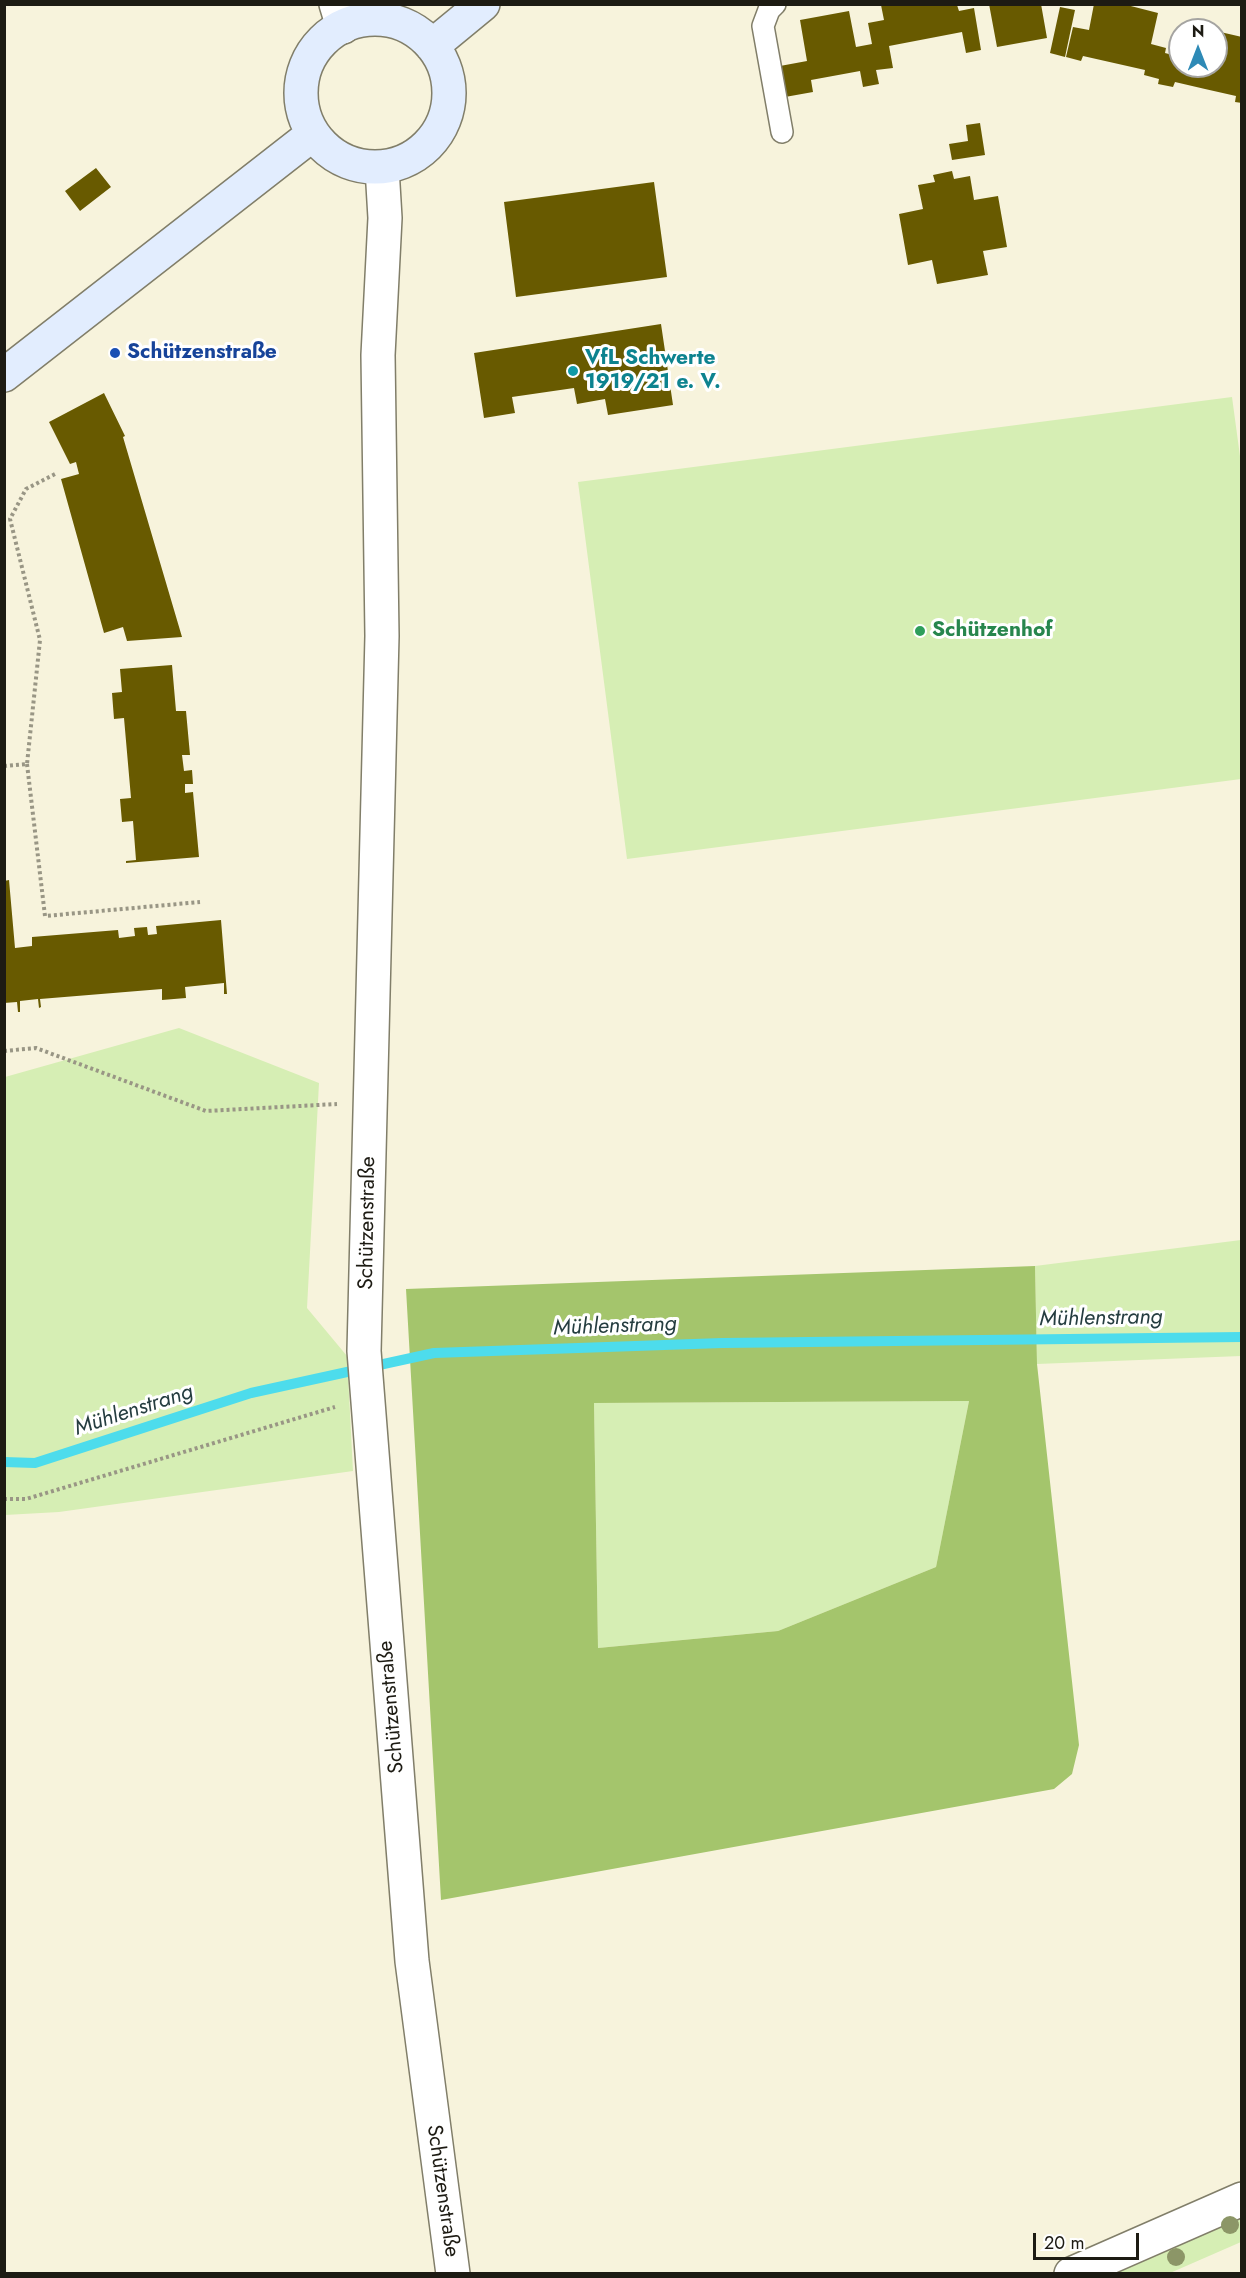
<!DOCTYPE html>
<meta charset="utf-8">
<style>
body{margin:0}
#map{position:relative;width:1246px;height:2278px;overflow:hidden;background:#f7f3dc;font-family:Jost,sans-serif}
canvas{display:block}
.frame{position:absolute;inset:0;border:6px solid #1d1b13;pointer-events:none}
.north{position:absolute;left:1168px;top:18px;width:60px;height:60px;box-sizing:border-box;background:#fff;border:2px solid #a5a4a1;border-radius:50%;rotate:0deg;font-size:16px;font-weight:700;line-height:24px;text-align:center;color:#1d1b13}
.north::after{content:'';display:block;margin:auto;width:21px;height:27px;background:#2e8ab6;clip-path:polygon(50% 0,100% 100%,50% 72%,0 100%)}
.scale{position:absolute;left:1033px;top:2233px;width:106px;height:27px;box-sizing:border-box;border:3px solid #1d1b13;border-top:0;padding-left:8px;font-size:18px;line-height:21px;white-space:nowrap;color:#1d1b13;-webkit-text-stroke:4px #fff;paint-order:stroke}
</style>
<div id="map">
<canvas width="1246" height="2278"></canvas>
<div class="frame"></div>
<div class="north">N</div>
<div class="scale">20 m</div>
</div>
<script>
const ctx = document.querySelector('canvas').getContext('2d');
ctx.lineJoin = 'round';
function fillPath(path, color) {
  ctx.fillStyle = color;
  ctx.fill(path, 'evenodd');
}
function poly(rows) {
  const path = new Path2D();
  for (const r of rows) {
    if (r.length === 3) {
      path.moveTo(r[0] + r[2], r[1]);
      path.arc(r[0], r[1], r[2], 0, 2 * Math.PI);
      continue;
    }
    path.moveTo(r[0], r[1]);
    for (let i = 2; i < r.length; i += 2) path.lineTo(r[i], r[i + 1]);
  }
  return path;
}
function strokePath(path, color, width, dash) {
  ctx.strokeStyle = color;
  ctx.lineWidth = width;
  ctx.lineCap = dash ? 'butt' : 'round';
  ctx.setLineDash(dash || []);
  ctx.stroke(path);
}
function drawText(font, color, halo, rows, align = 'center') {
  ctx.font = font + ' Jost,sans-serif';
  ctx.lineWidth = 6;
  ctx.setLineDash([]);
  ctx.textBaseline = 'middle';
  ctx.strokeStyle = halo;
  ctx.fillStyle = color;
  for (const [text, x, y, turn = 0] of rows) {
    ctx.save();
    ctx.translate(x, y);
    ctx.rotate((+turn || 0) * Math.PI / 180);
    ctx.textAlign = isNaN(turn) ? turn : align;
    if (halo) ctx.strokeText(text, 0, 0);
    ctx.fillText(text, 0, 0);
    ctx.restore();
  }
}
fillPath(poly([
 [1232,397,1242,471,1241,779,627,859,578,482],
 [179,1028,319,1083,307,1308,347,1356,353,1471,59,1512,5,1515,5,1077],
 [1241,1240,1241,1356,1037,1364,1035,1266],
 [969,1401,936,1567,778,1631,598,1648,594,1403],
 [1241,2212,1241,2242,1170,2273,1103,2274]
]), '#d6eeb4');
fillPath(poly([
 [1035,1266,1037,1364,1079,1745,1072,1774,1054,1789,441,1900,406,1289],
 [969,1401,936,1567,778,1631,598,1648,594,1403]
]), '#a4c56c');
strokePath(poly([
 [4,1462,35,1463,251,1393,434,1353,722,1343,1242,1337]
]), '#4ddcec', 10);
fillPath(poly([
 [989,4,1041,4,1047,38,997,47],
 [1094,4,1123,4,1158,13,1151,44,1166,48,1165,53,1180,57,1180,66,1216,66,1216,31,1242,37,1242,103,1235,102,1236,96,1205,89,1175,82,1173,87,1158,84,1159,79,1144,75,1145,70,1083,56,1081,61,1066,57,1073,27,1089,30],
 [881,5,957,5,959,11,974,8,981,50,966,53,962,32,889,46,893,68,876,70,879,84,863,87,860,71,811,80,813,92,785,97,780,66,807,61,800,20,849,11,856,47,872,44,868,23,884,20],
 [1060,7,1075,10,1065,57,1050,53],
 [980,123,985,155,952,160,949,144,968,141,966,125],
 [96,168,111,187,80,211,65,191],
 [952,171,954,179,970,176,974,200,998,196,1007,247,983,251,988,275,937,284,932,260,908,265,899,214,923,209,918,185,935,182,933,175],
 [654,182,667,277,516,297,504,202],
 [661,324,673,405,608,415,605,399,577,404,574,388,512,397,515,413,484,418,474,353],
 [104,393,125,436,123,437,182,637,127,641,123,627,104,633,61,479,79,474,76,462,70,464,49,422],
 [172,665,176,711,186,711,190,755,182,755,184,771,192,770,193,784,185,784,185,793,193,792,199,857,126,863,126,861,136,860,133,821,122,822,120,799,131,798,124,718,114,719,112,693,122,692,120,669],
 [9,880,15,948,32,946,32,937,118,930,119,938,135,936,134,928,147,927,148,935,157,934,156,926,221,920,227,994,224,994,224,983,185,987,186,998,162,1000,162,989,40,999,41,1007,39,1008,38,999,20,1001,20,1012,18,1012,17,1002,4,1003,4,881]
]), '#685a00');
const service = poly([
 [775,4,769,10,763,26,782,132]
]);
const minor = poly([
 [382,168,385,218,378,355,382,636,364,1351,412,1961,453,2274],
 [1071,2274,1242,2199]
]);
const tertiary = poly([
 [336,4,343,27]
]);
const secondary = poly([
 [375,93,74],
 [432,46,483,4],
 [4,375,313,134]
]);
strokePath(service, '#817e69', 24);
strokePath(minor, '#817e69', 36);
strokePath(tertiary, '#817e69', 36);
strokePath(secondary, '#817e69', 36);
strokePath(poly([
 [27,764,45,916,200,902],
 [4,766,27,764,40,640,10,519,26,489,57,473],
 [4,1051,36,1048,206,1111,337,1104],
 [4,1499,26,1499,335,1407]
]), '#999685', 4, [3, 3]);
strokePath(service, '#fff', 21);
strokePath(minor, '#fff', 33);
strokePath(tertiary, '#fff', 33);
strokePath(secondary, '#e2edfe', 33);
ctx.fillStyle = '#8c9667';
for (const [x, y] of [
 [1230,2225],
 [1176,2257]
]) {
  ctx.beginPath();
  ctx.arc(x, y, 9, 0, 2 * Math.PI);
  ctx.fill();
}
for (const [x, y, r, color] of [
 [115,353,6,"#1a4fb4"],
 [573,371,6,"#0f9aa8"],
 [920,631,6,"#2e9e5b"]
]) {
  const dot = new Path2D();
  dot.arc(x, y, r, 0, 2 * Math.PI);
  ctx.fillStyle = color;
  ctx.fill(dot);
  strokePath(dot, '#fff', 2);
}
drawText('bold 21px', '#164399', '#fff', [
 ["Schützenstraße",127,353]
], 'left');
drawText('bold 21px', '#0d838f', '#fff', [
 ["VfL Schwerte",585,359],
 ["1919/21 e. V.",585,383]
], 'left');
drawText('bold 21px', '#27864d', '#fff', [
 ["Schützenhof",932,631]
], 'left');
drawText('21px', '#1d1b13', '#fff', [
 ["Schützenstraße",368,1223,-89],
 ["Schützenstraße",392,1707,-95],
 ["Schützenstraße",442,2191,82]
]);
drawText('italic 22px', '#253d40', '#fff', [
 ["Mühlenstrang",1101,1319,-1],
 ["Mühlenstrang",615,1327,-2],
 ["Mühlenstrang",134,1411,-18]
]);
</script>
